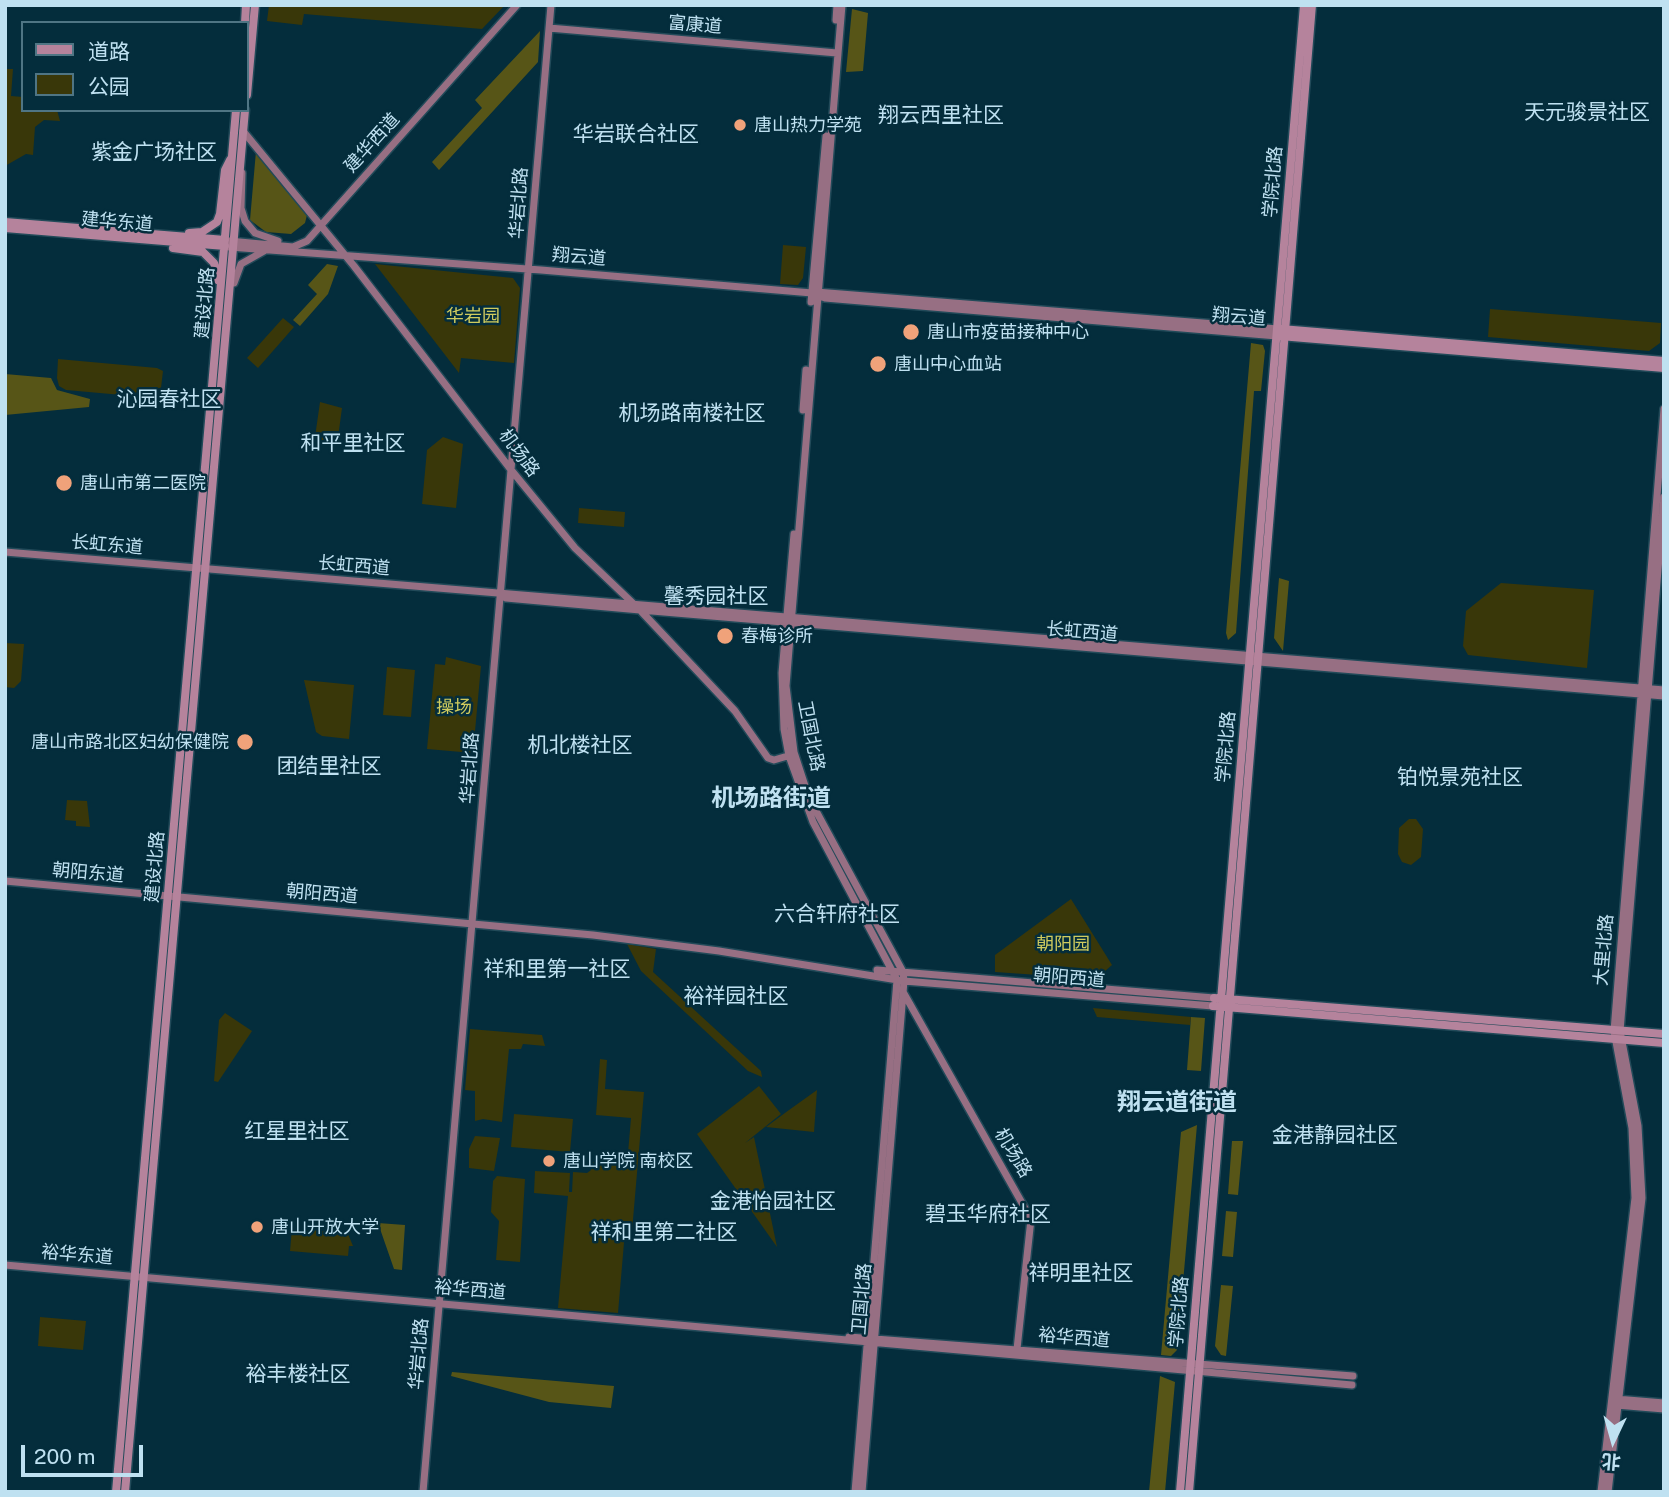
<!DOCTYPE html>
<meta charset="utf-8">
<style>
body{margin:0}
#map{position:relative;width:1669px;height:1497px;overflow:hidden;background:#042d3c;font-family:"Public Sans","Noto Sans SC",sans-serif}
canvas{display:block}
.frame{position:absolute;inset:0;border:7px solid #bfe1f1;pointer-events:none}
.legend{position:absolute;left:21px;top:21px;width:228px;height:91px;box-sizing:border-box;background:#042d3c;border:2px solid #4f7584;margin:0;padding:9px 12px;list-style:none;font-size:21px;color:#bfe1f1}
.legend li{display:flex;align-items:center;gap:14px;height:35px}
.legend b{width:35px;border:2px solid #4f7584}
.north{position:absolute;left:1578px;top:1406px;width:70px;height:70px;-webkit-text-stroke:5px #042d3c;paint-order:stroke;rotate:185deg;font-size:19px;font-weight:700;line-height:28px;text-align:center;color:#bfe1f1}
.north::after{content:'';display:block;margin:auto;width:24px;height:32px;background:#bfe1f1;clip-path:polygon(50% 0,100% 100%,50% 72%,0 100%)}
.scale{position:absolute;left:21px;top:1445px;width:122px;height:32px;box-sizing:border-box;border:4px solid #bfe1f1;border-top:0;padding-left:9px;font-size:21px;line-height:24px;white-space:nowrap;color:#bfe1f1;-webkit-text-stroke:5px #042d3c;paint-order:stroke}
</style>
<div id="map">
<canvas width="1669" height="1497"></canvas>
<div class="frame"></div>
<ul class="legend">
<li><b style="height:9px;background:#b5839c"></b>道路</li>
<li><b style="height:19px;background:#393709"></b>公园</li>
</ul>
<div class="north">北</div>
<div class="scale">200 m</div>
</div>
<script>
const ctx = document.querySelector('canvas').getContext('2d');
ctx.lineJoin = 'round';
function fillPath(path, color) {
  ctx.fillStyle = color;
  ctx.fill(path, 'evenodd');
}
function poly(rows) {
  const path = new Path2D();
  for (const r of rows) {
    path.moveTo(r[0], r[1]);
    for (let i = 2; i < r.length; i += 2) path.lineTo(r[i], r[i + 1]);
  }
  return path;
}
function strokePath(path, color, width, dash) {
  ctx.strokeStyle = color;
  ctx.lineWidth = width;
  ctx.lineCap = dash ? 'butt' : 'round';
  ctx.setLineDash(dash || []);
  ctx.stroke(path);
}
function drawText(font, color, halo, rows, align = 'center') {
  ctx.font = font + ' "Public Sans","Noto Sans SC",sans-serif';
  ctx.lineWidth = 5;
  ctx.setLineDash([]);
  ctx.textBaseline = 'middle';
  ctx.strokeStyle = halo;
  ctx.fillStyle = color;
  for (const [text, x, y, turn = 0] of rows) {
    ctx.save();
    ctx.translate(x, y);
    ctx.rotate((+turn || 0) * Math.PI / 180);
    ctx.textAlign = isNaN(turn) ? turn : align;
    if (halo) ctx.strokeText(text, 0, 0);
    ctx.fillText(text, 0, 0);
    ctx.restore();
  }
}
fillPath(poly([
 [269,5,505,5,482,29,304,14,302,25,267,21],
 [5,69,13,69,11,96,23,97,23,110,57,110,60,121,44,120,35,127,33,155,26,154,5,166],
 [783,245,806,247,803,278,798,285,780,284],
 [375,264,513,278,520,288,514,363,461,358,459,373],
 [1490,309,1661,323,1660,343,1649,351,1488,337],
 [283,318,294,327,258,368,247,358],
 [58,359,157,368,163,371,161,388,122,395,66,390,59,386,57,378],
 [320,402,342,408,337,445,314,444],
 [443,437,463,444,456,508,422,504,427,450],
 [579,508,625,512,624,527,578,523],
 [1501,583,1594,590,1587,668,1468,655,1463,646,1466,611],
 [5,643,24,644,21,681,14,688,5,687],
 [446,657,481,666,473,753,427,749,435,664,445,665],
 [387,667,415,670,411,717,383,715],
 [304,680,354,685,349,739,322,736,316,732],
 [67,800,87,801,90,827,76,826,76,821,65,820],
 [1409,819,1416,819,1423,829,1421,857,1411,865,1402,862,1398,854,1399,828],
 [1071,899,1112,965,1096,979,995,972,995,955],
 [627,944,656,949,653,972,761,1071,762,1077,748,1071,641,971],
 [1093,1008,1191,1017,1190,1025,1097,1017],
 [225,1013,252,1031,218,1082,214,1081,219,1020],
 [470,1029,542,1035,545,1046,523,1044,521,1049,509,1049,502,1122,483,1119,475,1121,475,1091,465,1090],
 [600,1059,607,1060,605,1089,644,1092,632,1231,625,1231,618,1313,558,1308,568,1196,534,1193,535,1171,570,1173,569,1192,572,1192,573,1172,587,1173,591,1170,592,1162,627,1165,631,1118,596,1115],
 [759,1086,781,1114,745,1143,754,1137,777,1247,697,1134],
 [817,1090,814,1132,766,1127,789,1110],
 [514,1114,573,1119,570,1152,511,1147],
 [475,1136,500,1138,494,1171,469,1168,469,1149],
 [497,1176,525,1179,520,1262,496,1260,499,1221,491,1212,493,1181],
 [292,1228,348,1234,353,1246,349,1246,348,1256,290,1251],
 [40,1317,86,1321,83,1350,38,1346]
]), '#393709');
fillPath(poly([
 [852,9,868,13,863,71,846,72],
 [540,31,538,62,439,170,432,162,482,108,475,100],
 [256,151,307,215,305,223,291,234,266,232,250,220],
 [327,264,338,266,328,294,300,326,293,320,317,294,308,285],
 [1251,343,1263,345,1265,351,1261,391,1254,391,1236,633,1228,640,1226,633],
 [5,374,51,378,57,390,90,399,89,407,5,415],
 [1279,578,1289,581,1283,651,1274,638],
 [1191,1017,1205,1018,1201,1071,1187,1070],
 [1197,1125,1177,1350,1171,1356,1161,1355,1181,1132],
 [1232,1141,1243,1141,1238,1195,1228,1194],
 [1226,1211,1237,1212,1233,1257,1222,1256],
 [378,1223,405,1225,402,1270,394,1269],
 [1221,1285,1233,1286,1226,1356,1221,1355,1215,1346],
 [452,1372,614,1386,611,1408,549,1402,451,1376],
 [1160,1376,1175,1382,1165,1492,1149,1492]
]), '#575517');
const secondary = poly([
 [842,5,786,686,794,752,809,798,903,972,904,981,862,1492],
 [836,20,837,5],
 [549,28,837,53],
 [243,131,354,266,512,471,575,548,640,610,735,711,768,758,774,760,791,755],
 [242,173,241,208,245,221,255,233,278,241],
 [229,241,293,247,307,241,517,5],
 [229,247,541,270,812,293,825,298,1277,336],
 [234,283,241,264,264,251],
 [816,292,1278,329],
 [811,302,826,136],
 [803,410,806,370],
 [794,534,782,673,784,729,789,756,813,822,897,980,855,1492],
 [5,552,1664,690],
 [500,594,506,598,640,610,1664,696],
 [5,881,593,935,719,951,904,981,1213,1006],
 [877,970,1214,998],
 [902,990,1031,1219,1017,1349],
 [5,1265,1352,1385],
 [849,1337,1353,1376],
 [1616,1399,1664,1403],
 [1616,1405,1664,1409],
 [423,1492,551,5],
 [1601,1492,1635,1198,1632,1128,1614,1031,1664,409],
 [1608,1492,1642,1198,1638,1126,1620,1031,1664,497]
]);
const primary = poly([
 [245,23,246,5],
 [247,95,255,5],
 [5,222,225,240],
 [5,228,225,246],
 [189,233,202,232,217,222,220,214,225,170,230,160],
 [173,248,203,252,214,263,218,280],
 [1281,329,1664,361],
 [1280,336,1664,368],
 [1214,998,1664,1034],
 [1213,1006,1664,1043],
 [116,1492,236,110],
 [125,1492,245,110],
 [1180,1492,1304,5],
 [1189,1492,1312,5]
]);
strokePath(secondary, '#224a59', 10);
strokePath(primary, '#224a59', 11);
strokePath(secondary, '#976f83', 7);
strokePath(primary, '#b5839c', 8);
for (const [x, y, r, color] of [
 [740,125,7,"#f0a27a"],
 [911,332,9,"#f0a27a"],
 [878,364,9,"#f0a27a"],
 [64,483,9,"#f0a27a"],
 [725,636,9,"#f0a27a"],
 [245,742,9,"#f0a27a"],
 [549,1161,7,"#f0a27a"],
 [257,1227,7,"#f0a27a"]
]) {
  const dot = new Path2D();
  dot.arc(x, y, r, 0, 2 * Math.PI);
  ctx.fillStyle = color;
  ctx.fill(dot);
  strokePath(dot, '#042d3c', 2.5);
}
drawText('18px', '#bfe1f1', '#042d3c', [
 ["富康道",695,25,5],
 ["建华西道",372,143,-48],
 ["学院北路",1273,182,-85],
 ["华岩北路",519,203,-86],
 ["建华东道",117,222,5],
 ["翔云道",579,257,5],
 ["建设北路",205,303,-85],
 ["翔云道",1239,317,5],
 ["机场路",519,453,53],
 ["长虹东道",107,545,5],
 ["长虹西道",354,566,5],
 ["长虹西道",1082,632,5],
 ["卫国北路",811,736,79],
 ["学院北路",1226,747,-85],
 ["华岩北路",470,768,-86],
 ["建设北路",155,867,-85],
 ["朝阳东道",88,873,5],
 ["朝阳西道",322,894,5],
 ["大里北路",1604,950,-85],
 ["朝阳西道",1069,978,5],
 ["机场路",1013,1153,59],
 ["裕华东道",77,1255,5],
 ["裕华西道",470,1290,5],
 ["卫国北路",862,1299,-85],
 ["学院北路",1179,1312,-85],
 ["裕华西道",1074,1338,5],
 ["华岩北路",419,1354,-85]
]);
drawText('18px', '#bfe1f1', '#042d3c', [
 ["唐山热力学苑",754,125],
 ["唐山市疫苗接种中心",927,332],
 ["唐山中心血站",894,364],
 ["唐山市第二医院",80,483],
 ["春梅诊所",741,636],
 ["唐山市路北区妇幼保健院",229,742,"right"],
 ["唐山学院 南校区",563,1161],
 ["唐山开放大学",271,1227]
], 'left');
drawText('18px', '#cfcb5e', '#042d3c', [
 ["华岩园",473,316],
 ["操场",454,707],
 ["朝阳园",1063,944]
]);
drawText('21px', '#bfe1f1', '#042d3c', [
 ["天元骏景社区",1587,113],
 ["翔云西里社区",941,116],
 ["华岩联合社区",636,135],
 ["紫金广场社区",154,153],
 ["沁园春社区",169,400],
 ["机场路南楼社区",692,414],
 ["和平里社区",353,444],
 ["馨秀园社区",716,597],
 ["机北楼社区",580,746],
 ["团结里社区",329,767],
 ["铂悦景苑社区",1460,778],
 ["六合轩府社区",837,915],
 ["祥和里第一社区",557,970],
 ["裕祥园社区",736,997],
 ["红星里社区",297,1132],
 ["金港静园社区",1335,1136],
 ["金港怡园社区",773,1202],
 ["碧玉华府社区",988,1215],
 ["祥和里第二社区",664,1233],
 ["祥明里社区",1081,1274],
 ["裕丰楼社区",298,1375]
]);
drawText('bold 24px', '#bfe1f1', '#042d3c', [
 ["机场路街道",771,799],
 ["翔云道街道",1177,1103]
]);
</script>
